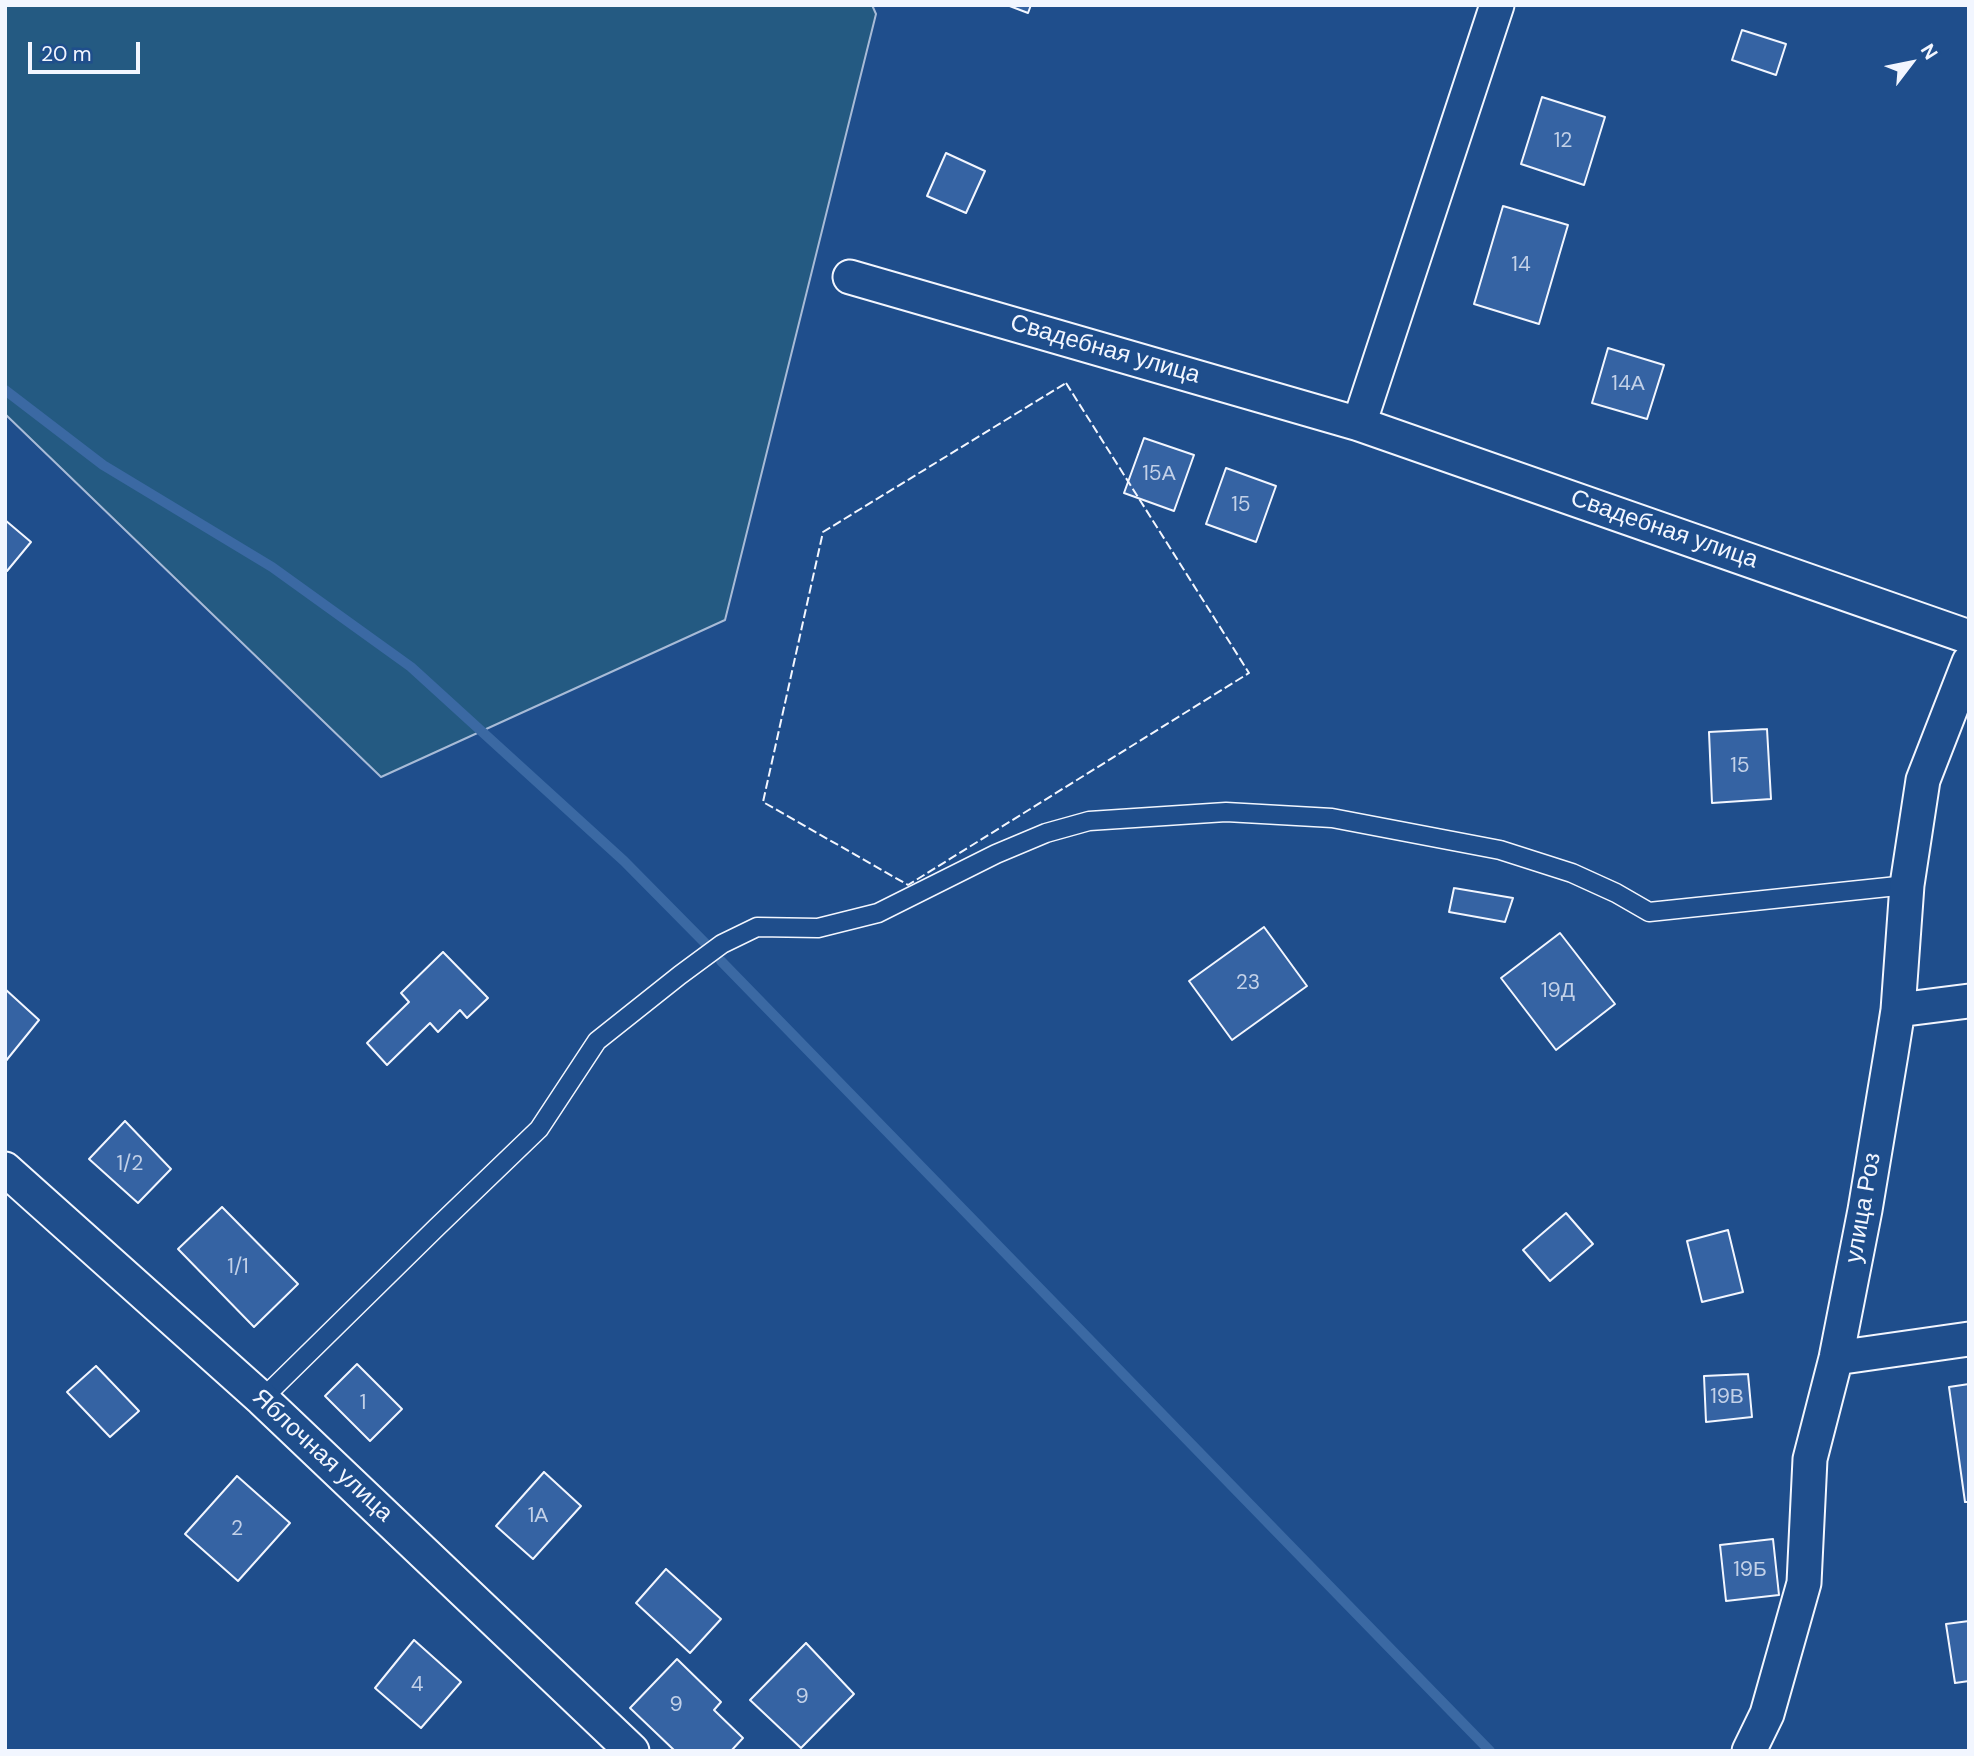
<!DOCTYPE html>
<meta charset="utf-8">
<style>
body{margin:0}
#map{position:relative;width:1974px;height:1756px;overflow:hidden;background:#1f4e8c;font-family:"DM Sans",sans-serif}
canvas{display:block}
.frame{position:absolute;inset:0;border:7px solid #f2f6ff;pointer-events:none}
.north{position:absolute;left:1876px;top:28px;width:70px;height:70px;-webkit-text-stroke:5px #1f4e8c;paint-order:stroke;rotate:58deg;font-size:19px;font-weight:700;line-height:28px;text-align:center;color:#f2f6ff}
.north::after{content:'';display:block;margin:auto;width:24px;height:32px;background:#f2f6ff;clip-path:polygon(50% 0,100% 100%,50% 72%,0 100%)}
.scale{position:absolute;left:28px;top:42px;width:112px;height:32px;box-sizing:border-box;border:4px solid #f2f6ff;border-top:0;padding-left:9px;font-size:21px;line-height:24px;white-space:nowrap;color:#f2f6ff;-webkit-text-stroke:5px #1f4e8c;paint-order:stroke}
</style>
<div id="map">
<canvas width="1974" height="1756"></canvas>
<div class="frame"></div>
<div class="north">N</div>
<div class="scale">20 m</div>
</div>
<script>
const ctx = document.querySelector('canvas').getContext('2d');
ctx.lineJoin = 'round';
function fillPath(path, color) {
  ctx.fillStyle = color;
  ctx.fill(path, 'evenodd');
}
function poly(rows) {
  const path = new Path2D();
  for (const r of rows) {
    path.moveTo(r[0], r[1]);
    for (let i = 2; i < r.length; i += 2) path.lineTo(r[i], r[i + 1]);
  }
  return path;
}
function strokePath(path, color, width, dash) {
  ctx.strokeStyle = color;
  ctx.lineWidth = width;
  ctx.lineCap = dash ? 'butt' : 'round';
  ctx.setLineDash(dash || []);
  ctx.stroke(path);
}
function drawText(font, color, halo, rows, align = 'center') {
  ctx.font = font + ' "DM Sans",sans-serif';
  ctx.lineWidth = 5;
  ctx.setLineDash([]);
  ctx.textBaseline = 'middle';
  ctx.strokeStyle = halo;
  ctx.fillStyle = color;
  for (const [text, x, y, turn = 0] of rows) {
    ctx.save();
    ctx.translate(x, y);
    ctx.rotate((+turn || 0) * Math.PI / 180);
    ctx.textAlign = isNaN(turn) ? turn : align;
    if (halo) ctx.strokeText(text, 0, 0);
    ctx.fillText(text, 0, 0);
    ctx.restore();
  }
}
const green = poly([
 [5,5,872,5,876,14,725,620,381,777,5,414,5,5]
]);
fillPath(green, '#245a82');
strokePath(green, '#a8bbd7', 2);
strokePath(poly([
 [5,390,103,465,272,567,411,667,624,861,706,944],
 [721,961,1490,1751]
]), '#3b69a3', 10);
const building = poly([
 [1007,5,1031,5,1028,13,1007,5],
 [1742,30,1786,44,1776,75,1732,60,1742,30],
 [1542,97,1605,117,1584,185,1521,164,1542,97],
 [946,153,985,171,966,213,927,196,946,153],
 [1503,206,1568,225,1539,324,1474,304,1503,206],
 [1608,348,1664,365,1647,419,1592,403,1608,348],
 [1144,438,1194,455,1174,511,1124,493,1144,438],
 [1226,468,1276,486,1256,542,1206,524,1226,468],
 [5,520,31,542,7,571,5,569,5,520],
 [1767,729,1771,799,1712,803,1709,732,1767,729],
 [1454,888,1513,898,1505,922,1449,912,1454,888],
 [1264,927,1307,986,1232,1040,1189,981,1264,927],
 [1560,933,1615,1004,1556,1050,1501,978,1560,933],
 [443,952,488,998,467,1018,460,1010,438,1032,430,1023,387,1065,367,1043,409,1002,401,993,443,952],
 [5,989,39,1020,5,1062,5,989],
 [125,1121,171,1169,138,1203,89,1159,125,1121],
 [222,1207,298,1284,254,1327,178,1249,222,1207],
 [1566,1213,1593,1244,1550,1281,1523,1250,1566,1213],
 [1728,1230,1743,1292,1702,1302,1687,1241,1728,1230],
 [357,1364,402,1409,370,1441,325,1396,357,1364],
 [96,1366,139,1411,110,1437,67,1392,96,1366],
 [1748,1374,1752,1417,1706,1422,1704,1376,1748,1374],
 [1969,1384,1969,1502,1965,1502,1949,1387,1969,1384],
 [544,1472,581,1506,533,1559,496,1526,544,1472],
 [237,1476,290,1523,238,1581,185,1534,237,1476],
 [1773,1539,1779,1595,1726,1601,1720,1545,1773,1539],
 [666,1569,721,1619,690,1653,636,1603,666,1569],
 [1969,1621,1969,1681,1955,1683,1946,1624,1969,1621],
 [414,1640,461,1682,421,1728,375,1688,414,1640],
 [806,1643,854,1694,801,1748,750,1700,806,1643],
 [677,1659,721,1702,714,1710,743,1738,731,1751,675,1751,630,1708,677,1659]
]);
fillPath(building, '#3563a3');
strokePath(building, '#f2f6ff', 2);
const service = poly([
 [262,1399,436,1228,539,1129,597,1041,680,975,722,944,757,927,818,928,878,913,996,854,1046,833,1089,821,1226,812,1332,818,1500,850,1572,873,1616,893,1649,912,1907,885]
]);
const minor = poly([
 [850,277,1359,424,1969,637],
 [1359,424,1497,5],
 [1898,1010,1969,1001],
 [5,1169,262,1399,632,1751],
 [1836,1358,1969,1339],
 [1749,1751,1767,1714,1804,1583,1810,1459,1836,1358,1865,1210,1891,1054,1898,1010,1907,885,1923,780,1969,662]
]);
strokePath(service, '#f2f6ff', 21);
strokePath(minor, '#f2f6ff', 37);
strokePath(service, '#1f4e8c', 18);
strokePath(minor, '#1f4e8c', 33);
strokePath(poly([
 [1066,383,1249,673,908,885,763,802,823,532,1066,383]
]), '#f2f6ff', 2, [9, 3.5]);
drawText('21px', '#c3d1e8', null, [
 ["12",1563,141],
 ["14",1521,265],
 ["14А",1628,384],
 ["15А",1159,474],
 ["15",1241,505],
 ["15",1740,766],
 ["23",1248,983],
 ["19Д",1558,991],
 ["1/2",130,1164],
 ["1/1",238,1267],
 ["19В",1727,1397],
 ["1",363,1403],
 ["1А",538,1516],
 ["2",237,1529],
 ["19Б",1750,1570],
 ["4",417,1685],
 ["9",802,1697],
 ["9",676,1705]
]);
drawText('24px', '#f2f6ff', '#1f4e8c', [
 ["Свадебная улица",1105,350,16],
 ["Свадебная улица",1664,530,19],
 ["улица Роз",1864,1208,-80],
 ["Яблочная улица",322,1456,43]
]);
</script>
